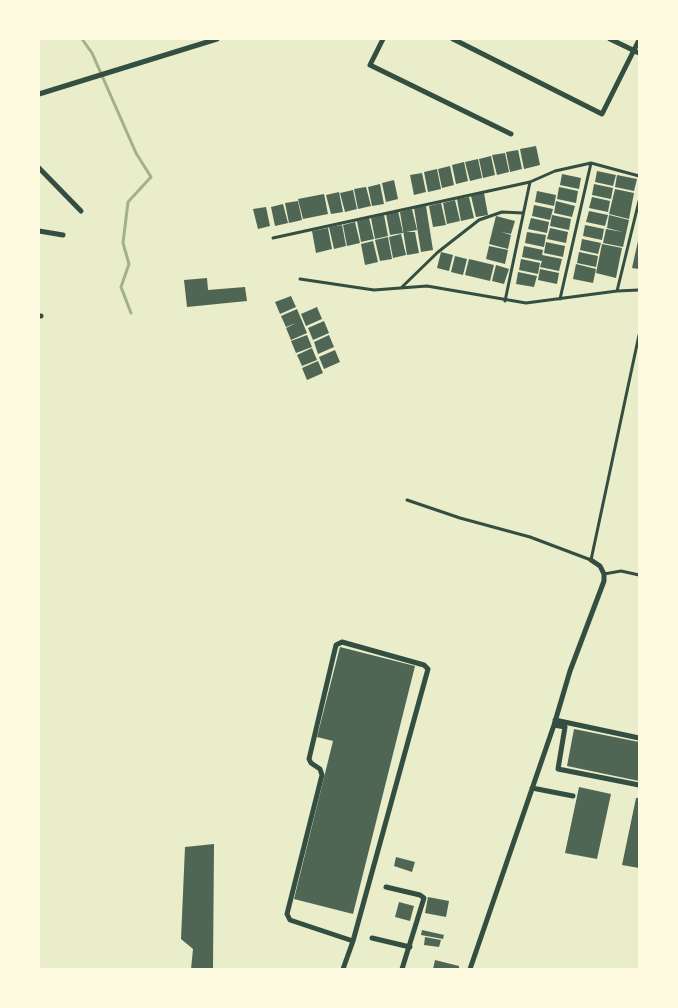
<!DOCTYPE html>
<style>
body{margin:0}
#map{position:relative;width:678px;height:1008px;overflow:hidden;background:#e9edc9;font-family:Figtree,sans-serif}
canvas{display:block}
.frame{position:absolute;inset:0;border:40px solid #fefae0;pointer-events:none}
</style>
<div id="map">
<canvas width="678" height="1008"></canvas>
<div class="frame"></div>
</div>
<script>
const ctx = document.querySelector('canvas').getContext('2d');
ctx.lineJoin = 'round';
function poly(rows) {
  const path = new Path2D();
  for (const r of rows) {
    path.moveTo(r[0], r[1]);
    for (let i = 2; i < r.length; i += 2) path.lineTo(r[i], r[i + 1]);
  }
  return path;
}
function strokePath(path, color, width, dash) {
  ctx.strokeStyle = color;
  ctx.lineWidth = width;
  ctx.lineCap = dash ? 'butt' : 'round';
  ctx.setLineDash(dash || []);
  ctx.stroke(path);
}
function fillPath(path, color) {
  ctx.fillStyle = color;
  ctx.fill(path, 'evenodd');
}
strokePath(poly([
 [82,39,92,53,136,153,151,177,128,202,123,243,129,264,121,287,131,313]
]), '#a3b18a', 3);
fillPath(poly([
 [536,146,540,165,524,169,520,149],
 [518,150,522,169,510,172,506,152],
 [505,153,509,172,497,175,492,155],
 [491,156,495,175,483,178,479,159],
 [478,159,482,178,470,181,465,162],
 [464,162,468,181,456,184,452,165],
 [450,166,454,185,442,188,438,169],
 [437,169,441,189,428,192,424,172],
 [597,171,616,175,613,186,595,182],
 [422,173,426,192,414,195,410,175],
 [562,174,581,178,579,189,560,185],
 [617,175,637,179,634,191,615,187],
 [394,180,398,199,386,202,382,183],
 [380,184,384,204,372,206,368,187],
 [594,184,613,188,611,199,592,195],
 [366,187,371,206,358,209,354,189],
 [559,187,578,191,576,203,557,199],
 [615,189,634,193,629,219,609,214],
 [353,190,357,209,345,212,340,193],
 [537,191,556,195,554,206,535,202],
 [339,192,343,212,331,214,326,195],
 [484,193,488,215,476,217,471,196],
 [324,194,328,214,303,219,298,199],
 [469,197,474,218,461,221,457,199],
 [592,197,610,201,608,212,589,208],
 [455,200,460,221,447,224,443,203],
 [298,201,302,220,289,223,285,203],
 [556,201,575,206,572,217,554,213],
 [441,203,446,225,433,227,429,206],
 [283,204,288,223,275,226,271,207],
 [534,205,553,209,550,220,532,216],
 [426,206,433,250,421,252,414,208],
 [266,207,270,226,258,229,253,209],
 [412,209,417,230,406,232,415,232,419,253,407,255,400,212],
 [398,211,403,233,390,235,386,214],
 [589,211,608,215,605,226,586,222],
 [384,215,388,236,375,239,371,218],
 [552,215,571,219,569,230,550,226],
 [609,215,629,220,623,247,603,243,606,229,623,232,607,228],
 [496,216,515,221,511,234,501,232,511,235,508,249,489,244],
 [369,218,374,239,361,242,357,221],
 [531,218,549,222,547,233,528,229],
 [355,222,360,243,347,246,343,225],
 [342,225,346,246,334,249,329,227],
 [585,225,604,229,602,240,583,236],
 [328,228,332,249,316,253,312,231],
 [550,228,568,232,566,243,547,239],
 [527,232,546,235,544,247,525,243],
 [401,234,406,255,393,258,389,237],
 [388,237,392,259,380,261,375,240],
 [582,239,601,243,598,254,580,250],
 [373,241,378,262,365,265,361,244],
 [638,241,639,241,639,269,632,268],
 [546,242,565,246,563,257,544,253],
 [602,244,622,248,616,278,596,273],
 [489,246,508,250,505,264,486,259],
 [524,246,543,250,542,255,562,259,559,271,540,267,542,261,522,257],
 [441,252,453,255,449,271,437,268],
 [579,252,598,256,596,267,577,263],
 [455,256,467,259,463,275,451,272],
 [469,259,494,265,490,281,465,275],
 [521,259,540,263,538,274,519,270],
 [576,264,596,269,593,283,573,279],
 [496,265,509,269,504,284,492,281],
 [540,269,559,273,557,284,538,280],
 [518,272,537,276,534,287,516,284],
 [207,278,208,290,245,287,247,301,187,307,184,280],
 [291,296,296,307,280,314,275,302],
 [317,307,322,319,306,326,301,314],
 [297,309,307,333,291,340,286,328,296,323,286,327,281,316],
 [324,321,329,333,313,340,308,328],
 [307,335,312,347,296,353,291,341],
 [329,335,334,347,318,354,314,342],
 [312,348,317,360,302,366,297,355],
 [335,350,340,362,324,369,319,357],
 [318,361,323,373,307,380,302,368],
 [340,647,415,666,353,914,294,899,333,741,317,737],
 [574,729,639,742,639,781,567,766],
 [579,787,611,794,597,859,565,853],
 [636,798,639,798,639,868,622,865],
 [214,844,213,969,191,969,193,949,181,939,185,847],
 [396,857,415,862,412,872,394,866],
 [428,897,449,901,446,917,425,913],
 [399,902,414,906,410,921,395,917],
 [422,930,444,935,443,939,421,935],
 [425,937,441,940,439,947,424,945],
 [435,960,459,966,459,969,433,969]
]), '#4f6655');
strokePath(poly([
 [273,238,530,182,555,171,591,163,639,176],
 [300,279,374,290,427,286,526,303,617,291,639,290],
 [402,287,438,252,479,220,502,212,523,213],
 [617,291,639,201],
 [560,299,591,163],
 [505,301,530,182],
 [407,500,460,518,530,537,591,560,639,335],
 [604,574,621,571,639,575]
]), '#344e41', 3);
strokePath(poly([
 [383,39,370,65,511,134],
 [453,39,602,114,639,40],
 [610,39,639,53],
 [39,94,217,39],
 [39,168,81,211],
 [39,231,63,235],
 [39,316,41,316],
 [555,720,639,738],
 [554,725,565,727,558,769,639,785],
 [532,788,573,796],
 [386,887,420,895,424,898,402,969],
 [372,938,410,947],
 [343,969,353,941,428,669,424,665,342,642,336,645,309,759,311,763,320,769,322,775,287,914,290,920,353,941],
 [470,969,554,725,570,671,604,581,604,574,600,566,591,560]
]), '#344e41', 5);
</script>
